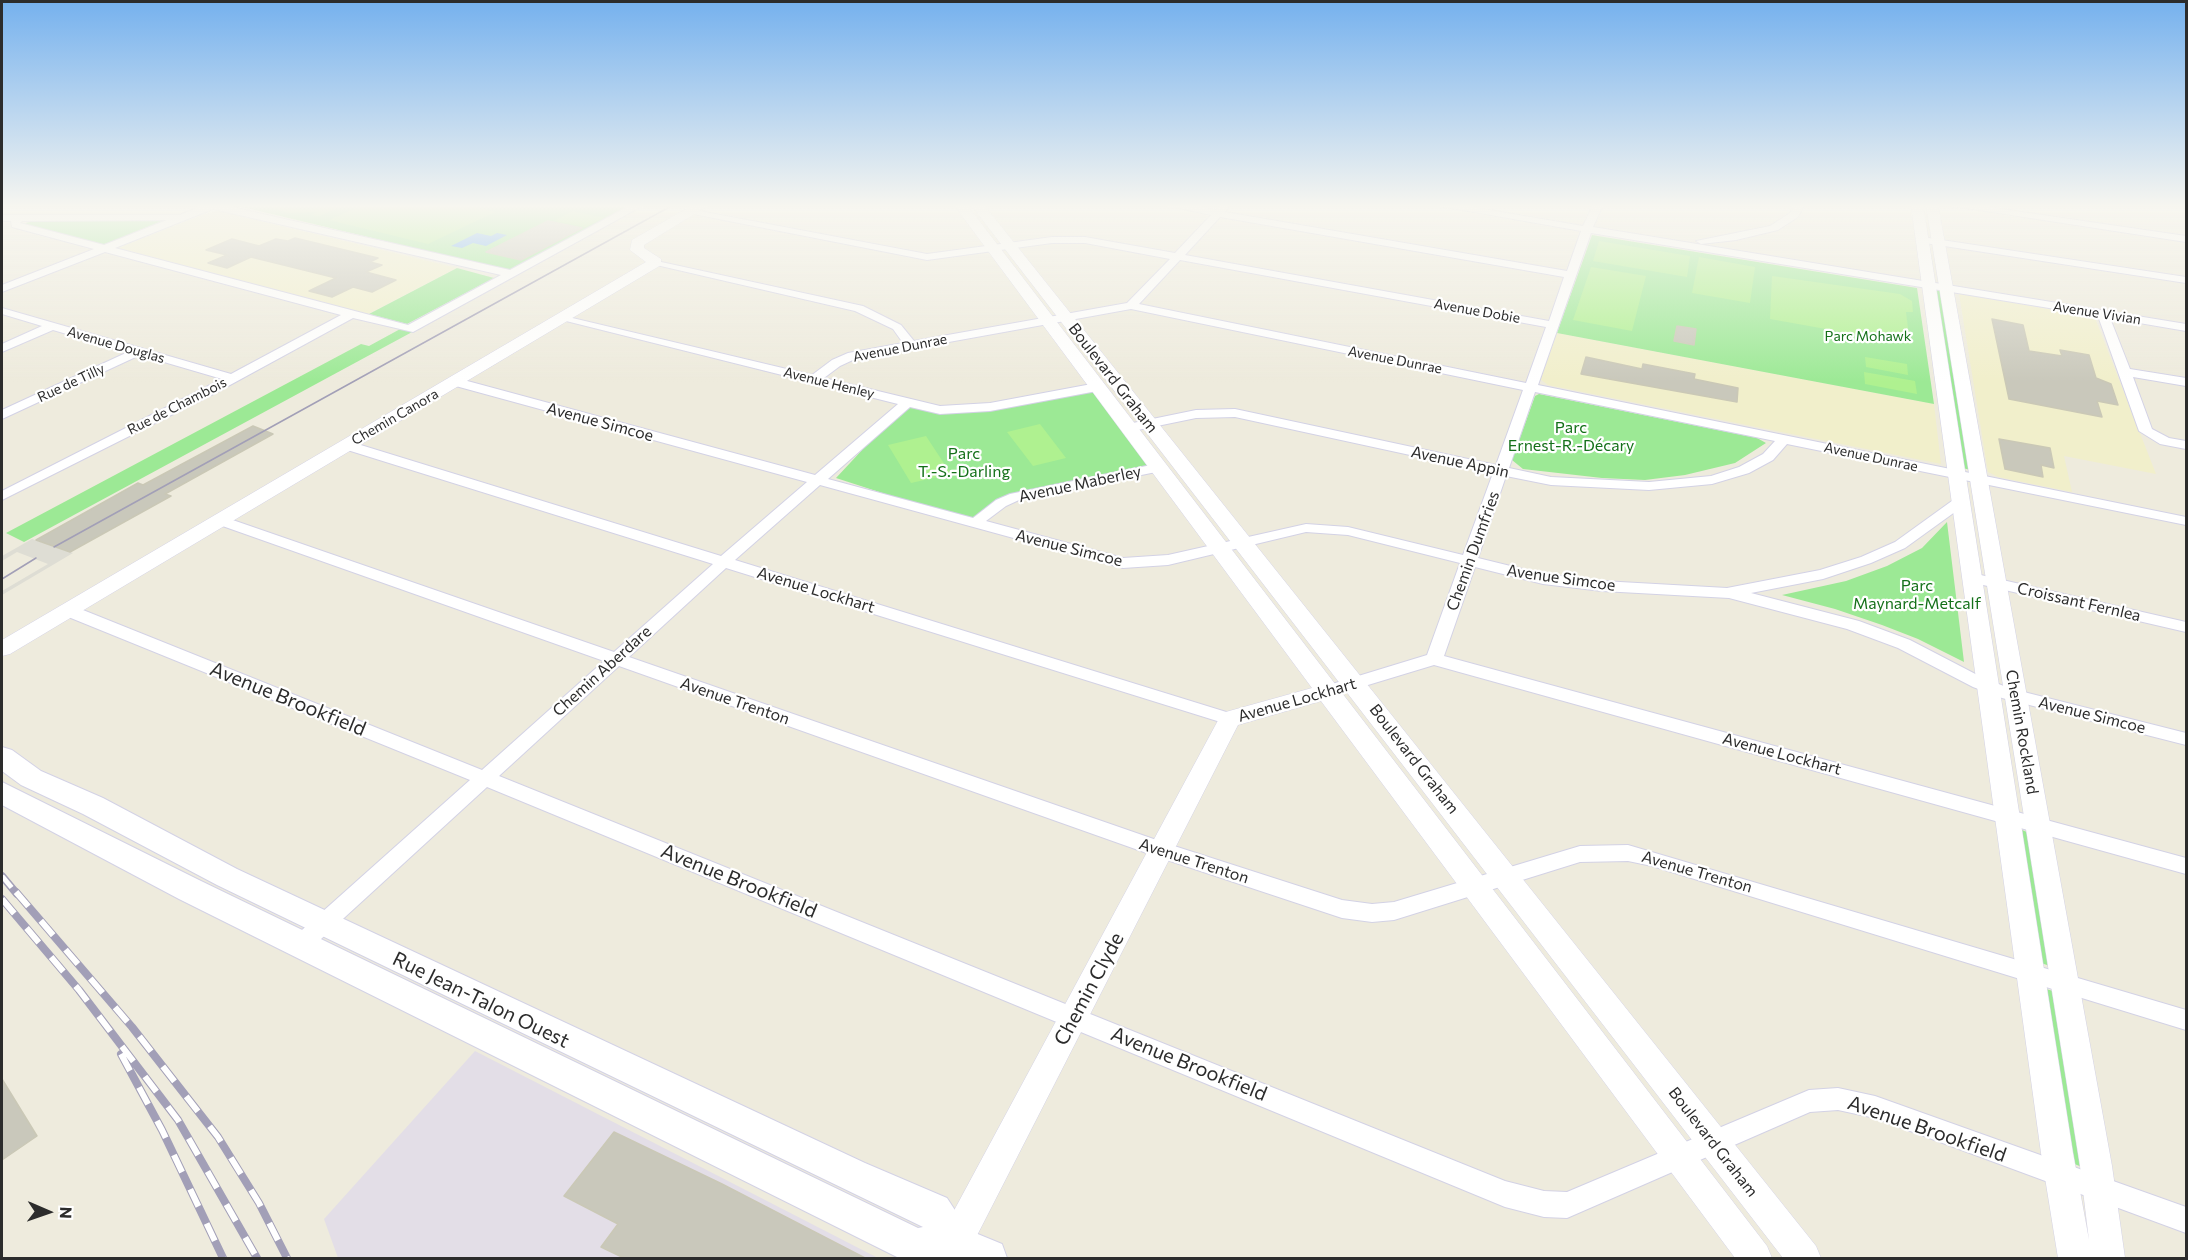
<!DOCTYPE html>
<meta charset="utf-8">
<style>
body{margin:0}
#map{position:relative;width:2188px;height:1260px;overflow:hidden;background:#eeebdd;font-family:Commissioner,sans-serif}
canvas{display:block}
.frame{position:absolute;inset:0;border:3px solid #2c2c2c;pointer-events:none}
.north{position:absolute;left:18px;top:1182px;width:60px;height:60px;-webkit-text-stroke:4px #fff;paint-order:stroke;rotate:92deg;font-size:16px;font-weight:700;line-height:24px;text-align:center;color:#2c2c2c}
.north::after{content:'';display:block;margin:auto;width:21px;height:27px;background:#2c2c2c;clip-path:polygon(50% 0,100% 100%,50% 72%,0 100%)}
</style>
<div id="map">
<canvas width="2188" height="1260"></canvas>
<div class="frame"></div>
<div class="north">N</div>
</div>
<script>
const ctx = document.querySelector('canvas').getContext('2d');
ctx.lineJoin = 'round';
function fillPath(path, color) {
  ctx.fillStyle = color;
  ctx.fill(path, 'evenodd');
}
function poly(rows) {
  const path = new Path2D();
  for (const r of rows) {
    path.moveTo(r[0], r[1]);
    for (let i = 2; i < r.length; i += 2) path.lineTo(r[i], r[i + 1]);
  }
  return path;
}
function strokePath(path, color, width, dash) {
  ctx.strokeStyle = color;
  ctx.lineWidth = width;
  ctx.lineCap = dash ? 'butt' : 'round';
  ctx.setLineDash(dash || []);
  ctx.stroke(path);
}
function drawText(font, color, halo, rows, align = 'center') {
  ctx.font = font + ' Commissioner,sans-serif';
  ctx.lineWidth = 4.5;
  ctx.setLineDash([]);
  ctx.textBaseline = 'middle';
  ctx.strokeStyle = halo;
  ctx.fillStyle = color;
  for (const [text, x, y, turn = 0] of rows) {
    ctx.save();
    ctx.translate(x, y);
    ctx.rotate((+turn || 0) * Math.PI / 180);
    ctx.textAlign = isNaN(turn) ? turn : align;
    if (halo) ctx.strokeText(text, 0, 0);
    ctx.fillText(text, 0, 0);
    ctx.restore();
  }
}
fillPath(poly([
 [475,1051,878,1258,338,1258,324,1219]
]), '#e3dee7');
fillPath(poly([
 [216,211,219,211,457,268,364,316,357,316,118,248,201,215],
 [1963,293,2095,318,2156,474,2064,456,2072,492,1998,477,1988,472,1959,294],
 [1557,333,1934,404,1941,464,1548,385,1540,379]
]), '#f1efcb');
fillPath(poly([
 [234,205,634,205,510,271],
 [34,220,165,220,103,245,24,224],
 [1592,235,1917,288,1934,404,1557,333],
 [457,268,494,278,407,324,369,314],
 [1935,290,1940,291,1971,470,1962,468],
 [402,328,414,331,24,542,6,533,361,344,369,346],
 [1097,387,1156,468,1015,497,975,523,836,478,906,403,955,411],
 [1539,394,1757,438,1766,443,1735,463,1685,475,1645,480,1602,478,1523,469,1512,460,1535,396],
 [1947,522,1964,662,1918,639,1882,625,1835,609,1782,595,1846,581,1887,566,1922,548],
 [2022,830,2027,832,2050,966,2041,963],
 [2046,989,2053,991,2082,1167,2072,1163]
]), '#9ce995');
fillPath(poly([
 [265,205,304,210,345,205,319,216,312,215,317,212,288,213],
 [364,205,466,205,495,212,428,244,329,220],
 [573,211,575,212,604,218,585,227,554,221],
 [1599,241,1690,256,1687,277,1593,261],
 [1699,257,1755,267,1750,303,1692,293],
 [1591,267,1646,276,1632,331,1573,320],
 [1772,276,1900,294,1912,301,1913,312,1906,312,1910,344,1770,319],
 [1865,357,1907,364,1908,375,1866,367],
 [1864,372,1915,381,1917,394,1865,384],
 [1040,424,1066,458,1033,466,1007,432],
 [926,436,951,474,911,483,888,445]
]), '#aff190');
fillPath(poly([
 [32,539,73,553,2,595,2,591,48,564,17,552,2,561,2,556]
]), '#deddd4');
fillPath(poly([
 [477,233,491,236,497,233,507,235,486,246,473,243,462,248,451,246]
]), '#68adf8');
const building = poly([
 [548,221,582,228,521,260,486,252,548,221],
 [295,238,378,258,370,262,382,265,366,272,396,280,372,292,353,287,332,297,309,291,336,278,251,257,227,268,208,263,227,255,206,250,232,239,259,246,276,239,288,241,295,238],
 [1992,319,2023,325,2029,351,2062,356,2060,350,2089,355,2096,378,2111,384,2118,405,2097,401,2102,417,2009,399,1992,319],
 [1677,326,1696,329,1694,345,1674,341,1677,326],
 [1586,357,1642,369,1643,364,1695,374,1694,379,1738,388,1737,402,1581,374,1586,357],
 [253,426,273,434,165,494,171,496,70,552,36,540,138,483,143,485,253,426],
 [1999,439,2050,448,2054,468,2041,465,2043,477,2005,469,1999,439],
 [2,1079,37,1136,2,1160,2,1079],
 [614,1132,722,1184,865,1258,624,1258,601,1247,618,1224,564,1196,614,1132]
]);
fillPath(building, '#c9c8bb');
strokePath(building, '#cac8b6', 1.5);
const minor = poly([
 [204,205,223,205,510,270,631,205,644,205,413,332,353,318,219,391,2,500,2,491,222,379,140,355,2,419,2,410,128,352,53,330,2,352,2,344,42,326,2,314,2,308,231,374,341,315,105,252,2,292,2,285,94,249,12,227,11,221,2,221,2,215,180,215,204,205],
 [213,209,501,275,408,325,115,248,213,209],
 [167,220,104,245,20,223,22,221,167,220],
 [1165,205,1189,205,1216,210,1224,205,1228,208,1225,212,1567,271,1581,231,1434,205,1460,205,1583,226,1593,205,1603,205,1593,227,2186,324,2186,331,2110,318,2130,369,2186,378,2186,386,2133,377,2152,429,2169,438,2186,441,2186,449,2160,444,2139,431,2098,316,1591,233,1538,385,2186,517,2186,525,1787,444,1773,460,1749,473,1712,484,1649,490,1551,485,1506,476,1478,558,1543,574,1602,581,1727,588,1820,570,1861,557,1895,542,1956,498,1966,498,1968,501,1966,504,1905,548,1871,563,1823,579,1751,593,1859,621,1910,640,1985,679,2012,689,2186,733,2186,745,2002,698,1973,687,1898,648,1847,629,1729,598,1602,591,1543,584,1475,567,1444,656,2186,858,2186,874,1434,665,1325,698,1319,696,1316,692,1319,688,1427,655,1460,563,1348,535,1306,532,1168,565,1123,568,820,485,735,560,1236,715,1239,719,1236,723,1230,725,726,568,629,657,1168,844,1342,900,1372,904,1394,902,1580,846,1628,845,2186,1010,2186,1030,1652,866,1628,861,1580,862,1394,920,1372,922,1342,918,1155,856,619,666,499,776,1505,1181,1544,1191,1567,1192,1809,1090,1838,1088,1875,1096,2186,1207,2186,1233,1875,1118,1838,1110,1810,1112,1567,1218,1544,1217,1505,1207,487,787,309,950,301,953,293,950,290,944,293,938,470,780,61,614,59,610,67,605,73,606,482,770,604,661,214,523,212,520,214,517,224,517,614,652,713,564,341,448,341,442,351,442,721,556,807,482,452,385,450,382,456,378,460,379,815,475,898,404,558,319,564,316,812,375,832,360,848,353,903,343,893,329,855,311,652,264,652,260,863,306,901,325,914,341,1127,303,1170,259,1085,243,1052,243,927,260,693,214,689,213,689,209,927,254,1052,237,1085,237,1175,253,1211,215,1165,205],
 [1220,217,1564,277,1549,321,1185,255,1220,217],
 [1180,260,1546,327,1526,383,1139,304,1180,260],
 [1131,309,1523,390,1496,465,1235,409,1196,410,1128,424,1121,428,1128,432,1196,418,1235,417,1493,473,1463,555,1348,527,1306,524,1168,555,1123,558,986,521,1006,506,1019,500,1161,471,1163,468,1156,464,1010,494,996,500,973,518,828,479,910,407,940,414,990,411,1097,391,1103,387,1097,383,990,403,940,406,824,378,840,366,855,359,1131,309],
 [1535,392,1775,441,1763,454,1739,467,1711,476,1649,482,1551,477,1509,468,1535,392],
 [1794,205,1804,205,1798,217,1778,230,1736,240,1701,244,1696,241,1770,226,1790,213,1794,205],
 [1946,205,1974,205,2186,236,2186,242,1946,205],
 [1922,237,2186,277,2186,283,1918,242,1918,238,1922,237],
 [1972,573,2186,622,2186,632,1966,581,1964,578,1972,573]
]);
const tertiary = poly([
 [693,205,709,205,644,245,644,248,661,259,661,265,10,654,2,656,2,640,646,262,630,250,632,240,693,205],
 [954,205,967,205,1767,1246,1772,1258,1735,1258,1321,701,1238,725,967,1255,958,1258,943,1255,938,1243,943,1231,1222,713,1312,688,954,205],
 [971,205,984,205,1816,1246,1821,1258,1783,1258,971,205],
 [1911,205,1923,205,2073,1153,2089,1240,2080,1166,1926,205,1938,205,2112,1166,2125,1258,2058,1258,2041,1153,1911,205]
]);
const secondary = poly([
 [2,747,12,750,41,771,103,798,237,869,865,1163,947,1198,968,1230,1002,1244,1007,1258,899,1258,179,899,2,805,2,782,201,881,918,1228,923,1227,217,885,83,814,21,785,2,771,2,747]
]);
strokePath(minor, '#d3d2e5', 2);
strokePath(tertiary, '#d3d2e5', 1);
strokePath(secondary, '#d3d2e5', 2);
fillPath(minor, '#fff');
fillPath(tertiary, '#fff');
fillPath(secondary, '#fff');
strokePath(poly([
 [54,547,673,205],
 [2,579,36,558]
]), '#a29fb7', 1.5);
const railFar1 = poly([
 [2,876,17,894]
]);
const rail = poly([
 [16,892,132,1027,218,1137,259,1203,287,1258],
 [2,899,79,990,178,1120,257,1258],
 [121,1054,162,1130,223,1258]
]);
strokePath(railFar1, '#a29fb7', 8);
strokePath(rail, '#a29fb7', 8);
strokePath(railFar1, '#fff', 5, [15]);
strokePath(rail, '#fff', 6, [19]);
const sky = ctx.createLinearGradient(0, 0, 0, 382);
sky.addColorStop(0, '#75b1ee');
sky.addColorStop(0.54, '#f7f6f0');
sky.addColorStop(1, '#f7f6f000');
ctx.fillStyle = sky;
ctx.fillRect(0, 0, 2188, 382);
drawText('14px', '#2c2c2c', '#fff', [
 ["Avenue Dobie",1477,311,10],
 ["Avenue Vivian",2097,313,9],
 ["Avenue Douglas",116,345,16],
 ["Avenue Dunrae",900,348,-11],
 ["Avenue Dunrae",1395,360,11],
 ["Rue de Tilly",71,383,-25],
 ["Avenue Henley",829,383,14],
 ["Rue de Chambois",177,406,-27],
 ["Chemin Canora",395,417,-30],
 ["Avenue Dunrae",1871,457,12]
]);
drawText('14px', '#147019', '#fff', [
 ["Parc Mohawk",1868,336]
]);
drawText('16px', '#2c2c2c', '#fff', [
 ["Boulevard Graham",1113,378,52],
 ["Avenue Simcoe",600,422,15],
 ["Avenue Appin",1460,462,12],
 ["Avenue Maberley",1080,484,-12],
 ["Avenue Simcoe",1069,548,14],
 ["Chemin Dumfries",1473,551,-70],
 ["Avenue Simcoe",1561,578,8],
 ["Avenue Lockhart",816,590,17],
 ["Croissant Fernlea",2079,602,13],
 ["Chemin Aberdare",602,671,-42],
 ["Avenue Lockhart",1297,700,-16],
 ["Avenue Trenton",735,701,19],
 ["Avenue Simcoe",2092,715,14],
 ["Chemin Rockland",2022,732,80],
 ["Avenue Lockhart",1782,754,15],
 ["Boulevard Graham",1414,759,52],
 ["Avenue Trenton",1194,861,18],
 ["Avenue Trenton",1697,872,16],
 ["Boulevard Graham",1713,1142,52]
]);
drawText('16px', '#147019', '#fff', [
 ["Parc",1571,428],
 ["Ernest-R.-Décary",1571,446],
 ["Parc",964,454],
 ["T.-S.-Darling",964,472],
 ["Parc",1917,586],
 ["Maynard-Metcalf",1917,604]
]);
drawText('20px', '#2c2c2c', '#fff', [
 ["Avenue Brookfield",288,699,22],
 ["Avenue Brookfield",739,881,22],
 ["Chemin Clyde",1089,989,-62],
 ["Rue Jean-Talon Ouest",481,1000,26],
 ["Avenue Brookfield",1189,1064,22],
 ["Avenue Brookfield",1927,1129,19]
]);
</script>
